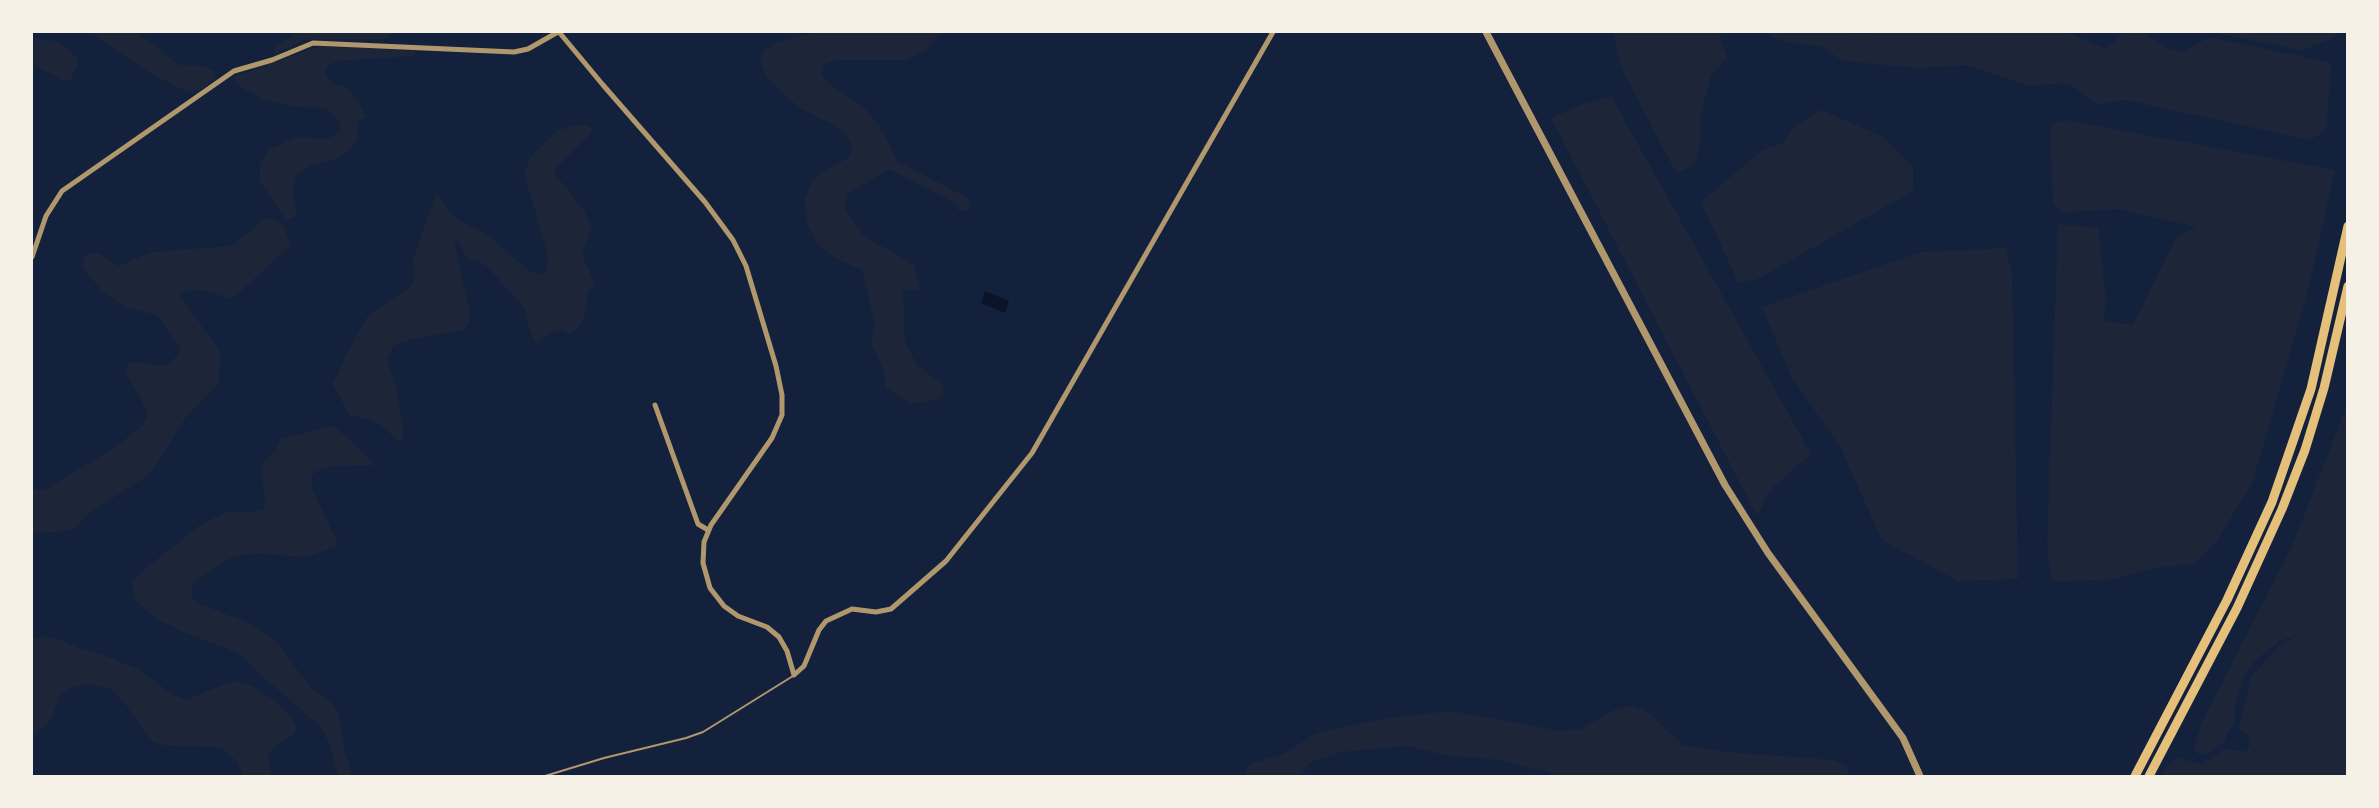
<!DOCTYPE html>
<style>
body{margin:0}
#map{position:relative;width:2379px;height:808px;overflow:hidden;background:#14213d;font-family:"IBM Plex Sans",sans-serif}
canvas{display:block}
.frame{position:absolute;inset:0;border:33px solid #f6f1e7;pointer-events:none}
</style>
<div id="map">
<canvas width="2379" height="808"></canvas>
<div class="frame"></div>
</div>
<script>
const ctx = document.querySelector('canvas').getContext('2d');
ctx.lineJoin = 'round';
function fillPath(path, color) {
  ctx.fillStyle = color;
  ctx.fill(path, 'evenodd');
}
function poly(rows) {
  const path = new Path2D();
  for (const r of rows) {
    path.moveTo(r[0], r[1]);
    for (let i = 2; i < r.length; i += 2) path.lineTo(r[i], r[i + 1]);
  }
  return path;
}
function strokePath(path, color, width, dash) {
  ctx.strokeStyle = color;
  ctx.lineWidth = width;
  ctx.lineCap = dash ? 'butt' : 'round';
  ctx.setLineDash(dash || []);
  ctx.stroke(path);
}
fillPath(poly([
 [90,32,136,32,180,65,204,66,216,72,215,79,198,91,188,92,151,74],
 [298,32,395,32,386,39,304,40,275,54,273,48],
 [815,32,940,32,927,50,906,60,836,60,823,65,821,75,828,83,869,112,883,132,897,161,968,198,971,203,967,211,957,210,959,205,889,169,848,194,844,208,864,236,914,265,920,291,903,289,905,343,918,366,944,386,943,395,937,400,910,404,885,387,884,371,871,343,875,325,862,270,833,257,819,246,808,227,804,200,812,182,819,175,849,157,852,148,850,139,839,128,800,108,781,92,766,76,760,61,764,51,776,43],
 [1613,32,1718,32,1727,56,1711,76,1700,116,1701,140,1695,164,1683,171,1675,171,1621,67],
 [1766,32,1839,32,1857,34,1889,32,2066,32,2106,49,2124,32,2143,32,2168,49,2183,52,2209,37,2331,63,2326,130,2310,140,2126,100,2097,104,2068,83,2029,86,1967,65,1918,68,1843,61,1822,47,1780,41],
 [2209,32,2337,32,2336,37,2303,50],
 [32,37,46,41,53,40,68,49,77,58,78,64,71,79,64,82,58,77,32,65],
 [320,46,415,51,414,56,337,61,326,67,325,76,331,82,347,88,359,102,366,117,358,121,357,137,352,149,337,159,312,165,297,175,292,191,296,211,295,217,287,220,260,182,260,164,268,150,296,137,327,139,339,133,341,123,326,108,299,107,267,101,240,87,233,77],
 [1611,96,1811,454,1770,490,1757,516,1551,118,1581,105],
 [1821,110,1882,136,1913,167,1913,191,1756,280,1738,282,1701,202,1762,150,1783,143,1793,127],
 [2065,120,2335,170,2307,294,2252,484,2214,545,2194,563,2144,570,2116,579,2052,582,2047,546,2058,224,2098,228,2106,301,2103,321,2133,325,2177,236,2196,227,2118,209,2065,212,2053,205,2050,124],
 [583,124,591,127,592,132,553,171,585,212,591,227,582,255,596,286,588,290,584,319,578,328,569,334,562,330,549,333,538,344,535,342,529,329,524,308,488,267,477,260,467,259,459,241,454,242,470,313,469,322,464,330,412,339,393,346,387,360,395,382,404,433,401,441,392,436,386,428,370,420,349,415,333,384,344,359,367,317,411,286,415,278,413,259,436,194,440,195,442,202,457,219,489,236,529,271,541,275,546,271,548,256,524,173,530,157,558,130],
 [268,217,283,224,291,245,232,299,198,289,179,294,221,353,218,384,186,417,150,474,87,515,76,527,59,532,35,533,32,528,32,489,44,490,111,450,142,426,148,413,126,372,127,364,134,362,161,366,169,363,177,356,181,348,157,315,124,307,101,290,83,268,84,258,89,253,99,253,118,266,152,252,231,246],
 [2006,248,2012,275,2018,579,1958,581,1882,540,1841,449,1791,376,1762,307,1921,252],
 [2347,405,2347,776,2162,776,2167,766,2178,758,2201,764,2226,749,2245,752,2250,745,2248,735,2239,729,2251,677,2282,643,2306,632,2279,641,2256,660,2245,674,2235,705,2234,725,2228,731,2225,741,2212,751,2199,755,2194,748,2202,722,2292,546],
 [333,426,354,443,374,465,332,466,315,472,311,477,312,489,338,543,336,546,309,556,299,557,258,553,241,555,229,559,194,582,191,590,192,597,197,603,252,624,276,641,311,688,331,703,338,713,344,751,351,769,352,776,338,776,329,743,321,727,254,669,244,657,228,649,186,633,154,617,135,600,133,594,132,582,140,573,200,525,226,512,251,512,263,509,265,504,262,474,263,463,275,452,281,439],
 [45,636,58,639,81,649,103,655,138,669,172,694,185,700,230,682,241,682,253,686,271,698,291,716,297,727,292,736,276,746,268,754,271,776,244,776,235,760,225,751,214,747,163,745,152,741,122,700,110,688,86,684,72,688,60,695,52,718,45,727,32,736,32,638],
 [1634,705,1650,714,1683,745,1726,752,1832,760,1849,767,1846,776,1551,776,1550,773,1499,760,1444,755,1407,746,1342,752,1309,763,1300,776,1243,776,1250,764,1284,754,1316,733,1387,718,1451,711,1561,731,1581,729,1614,710]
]), '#1d2539');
fillPath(poly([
 [985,291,1009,301,1005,313,981,303]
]), '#0b132b');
strokePath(poly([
 [545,776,604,758,686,738,703,732,793,676]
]), '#b1986c', 2);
strokePath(poly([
 [559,32,603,85,705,202,733,240,746,266,776,366,782,395,782,415,772,438,711,525,704,542,703,563,710,588,724,606,738,616,767,627,779,637,787,651,794,675,804,666,819,630,826,621,852,609,876,612,891,609,946,561,1032,453,1273,32],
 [32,257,46,216,62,191,234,71,272,60,313,43,514,52,528,49,558,32],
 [655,405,698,524,708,530]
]), '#b1986c', 5);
strokePath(poly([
 [1486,32,1725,485,1768,553,1903,738,1920,776]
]), '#b1986c', 7);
strokePath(poly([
 [2135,776,2227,600,2272,502,2311,389,2348,226],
 [2149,776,2237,608,2282,509,2305,450,2324,388,2348,286]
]), '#e5c07b', 9);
</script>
